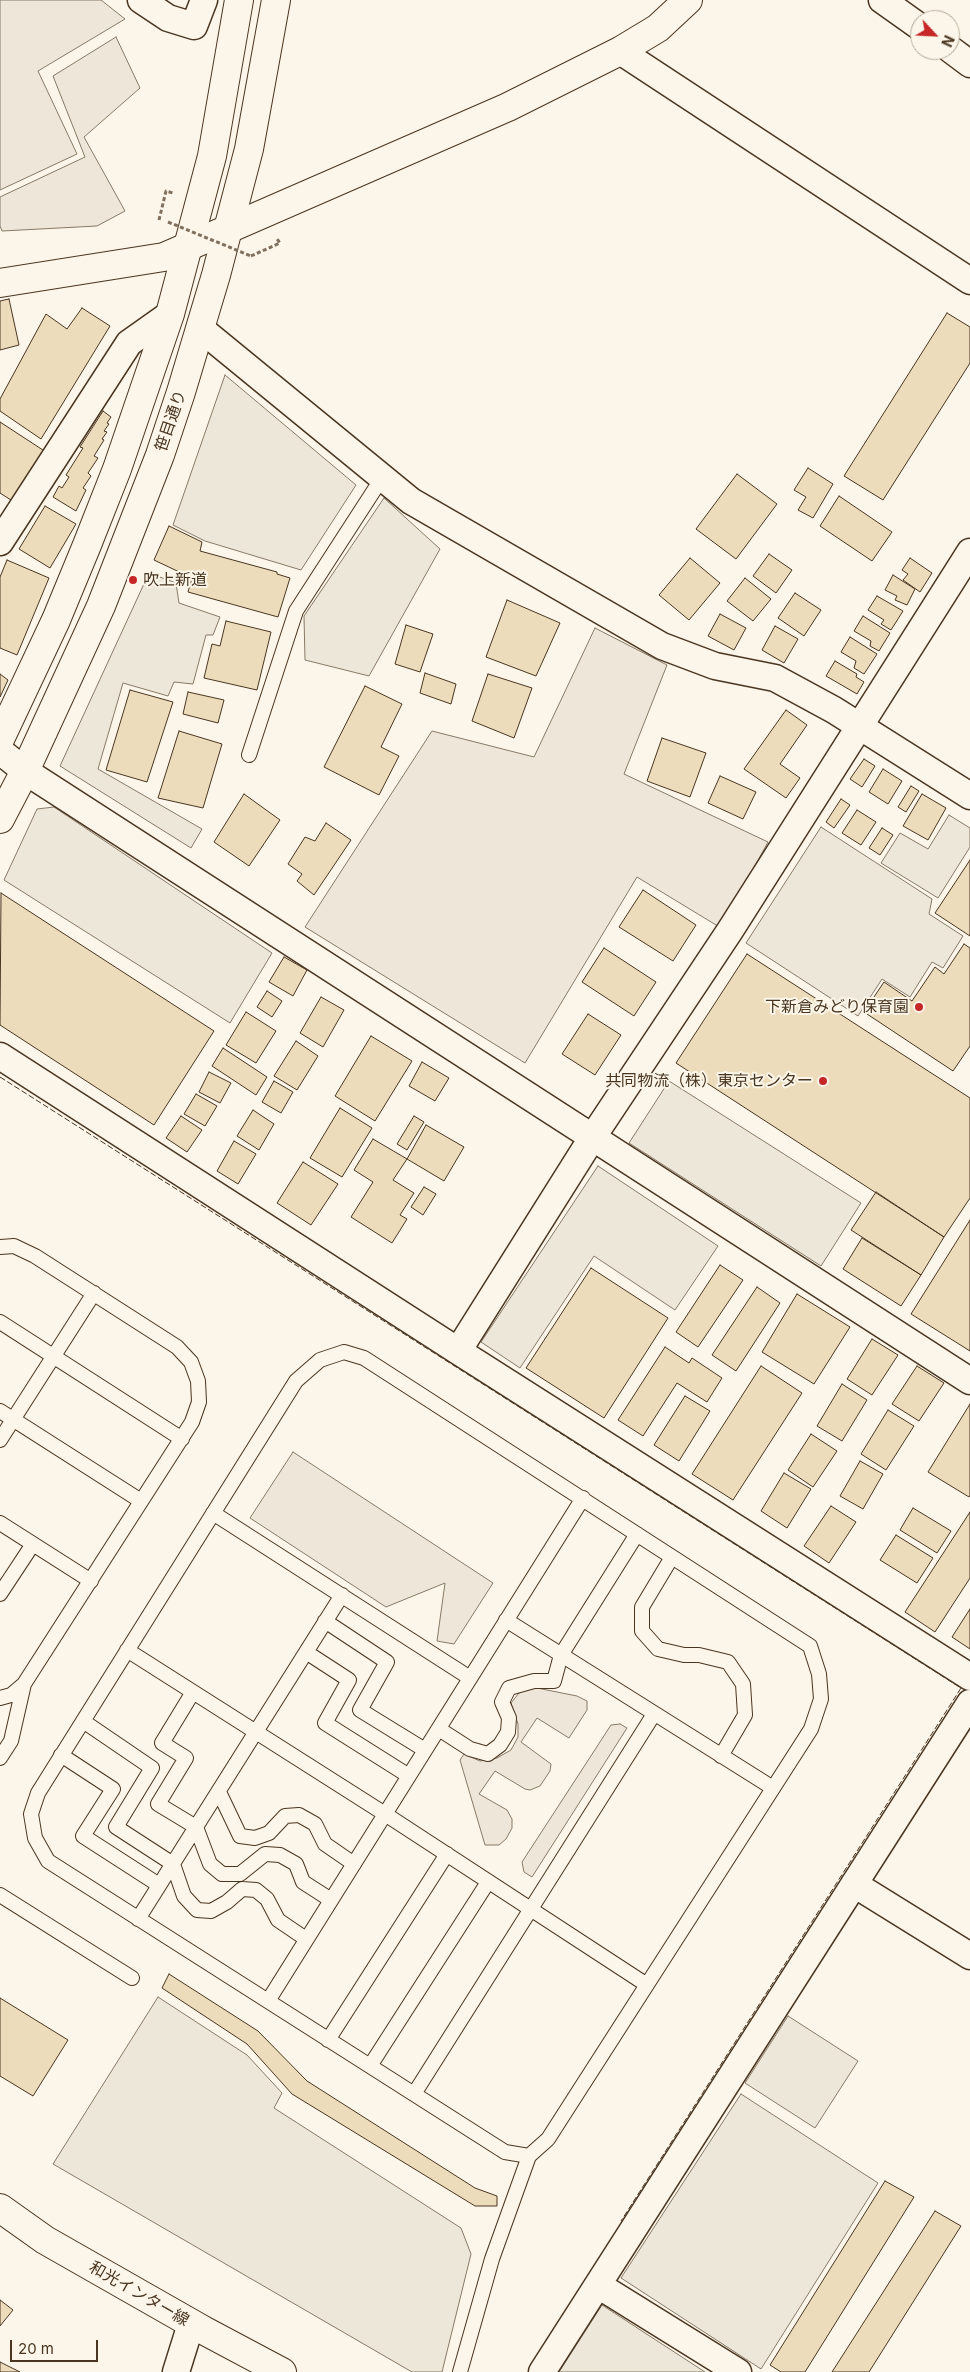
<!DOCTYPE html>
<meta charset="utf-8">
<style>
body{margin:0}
#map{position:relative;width:970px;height:2372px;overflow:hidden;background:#fbf6e9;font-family:Inter,sans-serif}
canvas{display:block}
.north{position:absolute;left:910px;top:10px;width:50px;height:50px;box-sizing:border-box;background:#fbf6e9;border:1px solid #b4a999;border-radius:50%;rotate:115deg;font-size:14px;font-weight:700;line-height:20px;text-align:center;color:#4a3520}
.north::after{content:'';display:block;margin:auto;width:18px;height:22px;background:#c62828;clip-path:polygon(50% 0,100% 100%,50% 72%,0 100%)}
.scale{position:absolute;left:10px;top:2340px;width:88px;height:22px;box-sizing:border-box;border:2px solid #4a3520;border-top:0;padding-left:6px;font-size:15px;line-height:18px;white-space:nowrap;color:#4a3520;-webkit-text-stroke:4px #fbf6e9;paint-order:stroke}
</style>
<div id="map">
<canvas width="970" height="2372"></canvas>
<div class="north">N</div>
<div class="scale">20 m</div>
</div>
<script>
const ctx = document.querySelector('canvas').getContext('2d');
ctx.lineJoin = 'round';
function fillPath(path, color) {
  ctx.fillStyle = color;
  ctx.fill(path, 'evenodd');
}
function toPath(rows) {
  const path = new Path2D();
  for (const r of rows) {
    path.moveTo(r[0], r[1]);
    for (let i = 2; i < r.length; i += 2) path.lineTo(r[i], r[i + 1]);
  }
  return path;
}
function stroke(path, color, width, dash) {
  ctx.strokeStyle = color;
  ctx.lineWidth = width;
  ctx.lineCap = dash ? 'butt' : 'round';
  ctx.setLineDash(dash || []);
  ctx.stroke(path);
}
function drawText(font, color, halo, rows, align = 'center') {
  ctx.font = font + ' Inter,"Noto Sans JP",sans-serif';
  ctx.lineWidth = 4;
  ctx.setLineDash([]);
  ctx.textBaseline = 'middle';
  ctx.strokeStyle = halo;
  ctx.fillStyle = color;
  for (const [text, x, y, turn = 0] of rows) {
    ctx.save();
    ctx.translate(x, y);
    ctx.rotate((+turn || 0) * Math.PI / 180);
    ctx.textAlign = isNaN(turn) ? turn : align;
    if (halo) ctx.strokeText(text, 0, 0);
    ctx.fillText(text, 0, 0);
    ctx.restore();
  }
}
const green = toPath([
 [0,0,101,0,125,19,38,71,77,154,0,190,0,0],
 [116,37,140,88,84,137,125,211,97,226,2,231,0,226,0,197,85,157,53,76,116,37],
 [595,628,667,665,624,774,768,842,721,928,637,877,525,1063,305,927,432,731,534,757,595,628],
 [293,1452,493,1583,454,1644,437,1641,445,1583,386,1607,250,1518,293,1452],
 [532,1687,577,1696,587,1701,587,1710,569,1738,537,1718,521,1742,551,1764,550,1771,540,1786,530,1790,525,1789,495,1771,479,1794,507,1810,512,1819,512,1828,506,1839,499,1845,485,1845,460,1760,464,1754,480,1761,497,1758,511,1750,518,1737,518,1724,511,1703,519,1693,532,1687],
 [620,1724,627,1728,532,1877,524,1872,522,1862,611,1725,620,1724]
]);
const parking = toPath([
 [225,375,356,485,301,570,205,541,173,525,225,375],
 [384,498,440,549,369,676,305,660,304,616,384,498],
 [149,573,176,583,179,603,220,617,213,635,206,635,193,684,174,682,168,696,123,683,98,769,202,829,191,848,60,766,149,573],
 [54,807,272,953,230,1023,4,880,37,809,54,807],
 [949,815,970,828,970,847,938,898,881,863,900,833,928,849,949,815],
 [821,827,932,899,929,914,963,936,943,968,932,962,910,997,882,979,858,1016,746,943,821,827],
 [669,1081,861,1203,821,1266,629,1143,669,1081],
 [598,1166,718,1246,675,1310,594,1256,520,1368,481,1342,598,1166],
 [158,1997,247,2055,282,2093,274,2108,461,2228,471,2254,442,2372,412,2372,53,2164,158,1997],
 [788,2016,858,2061,815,2128,745,2083,788,2016],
 [741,2094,878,2183,761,2369,621,2278,741,2094],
 [602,2305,705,2372,559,2372,602,2305]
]);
const building = toPath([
 [9,299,19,345,0,350,0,301,9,299],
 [82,308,110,326,41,439,0,411,0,399,46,314,67,329,82,308],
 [947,313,970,327,970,363,883,500,844,476,947,313],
 [103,411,111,417,107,423,109,424,104,431,107,432,102,439,104,440,94,456,98,458,88,473,91,476,83,488,86,490,76,511,53,497,59,486,62,488,69,477,66,475,83,448,80,447,103,411],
 [0,422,49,454,17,504,0,493,0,422],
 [808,468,833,484,813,518,798,510,806,497,794,490,808,468],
 [737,474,777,504,736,559,696,529,737,474],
 [839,496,892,532,872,561,820,526,839,496],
 [45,506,76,524,50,568,19,549,45,506],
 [169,526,202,542,200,551,277,572,277,574,290,578,278,617,188,592,192,578,154,560,169,526],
 [769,554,792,570,776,593,753,576,769,554],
 [690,558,720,583,689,620,659,595,690,558],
 [910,558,932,573,920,592,903,580,908,574,902,570,910,558],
 [7,560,49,578,17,655,0,648,0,577,7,560],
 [893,575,915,589,907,605,895,600,897,596,885,590,893,575],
 [745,578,771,599,753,621,727,601,745,578],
 [795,593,821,610,804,636,778,618,795,593],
 [877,596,903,611,891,630,881,624,884,620,868,610,877,596],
 [507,600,560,623,536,676,486,657,507,600],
 [720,614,746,628,734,650,708,636,720,614],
 [863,616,890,633,879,651,870,646,871,641,854,631,863,616],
 [226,621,271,632,257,690,204,678,212,644,220,646,226,621],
 [406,625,433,634,420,672,395,664,406,625],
 [775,626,798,639,784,663,762,650,775,626],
 [850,637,877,654,864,674,854,668,856,661,841,652,850,637],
 [835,661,857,674,856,677,864,682,857,694,826,676,835,661],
 [425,673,456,684,451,704,420,693,425,673],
 [0,674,8,680,0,697,0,674],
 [488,674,532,688,514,738,472,721,488,674],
 [365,686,402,704,381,747,399,756,379,795,324,767,365,686],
 [130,690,173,702,147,782,106,770,130,690],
 [188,692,224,700,218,723,183,714,188,692],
 [786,710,807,725,780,764,800,778,786,798,744,769,786,710],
 [179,731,222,744,203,808,158,798,179,731],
 [662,738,706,753,690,797,647,781,662,738],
 [864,759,875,766,862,787,850,779,864,759],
 [883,769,902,781,888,804,869,792,883,769],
 [720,776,756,792,743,819,708,803,720,776],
 [911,786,919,791,906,812,898,807,911,786],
 [244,794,280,820,249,866,214,842,244,794],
 [922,794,946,808,928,840,903,826,922,794],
 [841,799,850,805,834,828,826,822,841,799],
 [857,810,876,822,861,845,842,833,857,810],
 [326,823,351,840,314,895,297,881,302,874,288,864,305,837,315,841,326,823],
 [882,828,893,835,880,855,869,848,882,828],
 [970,860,970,936,935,913,970,860],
 [643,890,696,925,673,961,619,927,643,890],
 [1,893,214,1031,154,1125,0,1025,1,893],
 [964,944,970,948,970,1046,953,1071,864,1012,884,982,912,1001,935,967,944,974,964,944],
 [604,948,656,982,634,1016,582,982,604,948],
 [747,954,970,1098,970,1198,944,1237,676,1063,747,954],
 [284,957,307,970,293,996,269,982,284,957],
 [267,991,282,1001,272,1017,257,1007,267,991],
 [321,997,344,1010,323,1047,300,1033,321,997],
 [246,1012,276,1031,256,1063,226,1045,246,1012],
 [588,1014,621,1035,595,1075,562,1054,588,1014],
 [371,1036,412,1061,375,1121,335,1096,371,1036],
 [296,1041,318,1056,297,1090,274,1076,296,1041],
 [223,1048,267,1077,256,1095,212,1066,223,1048],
 [422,1062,449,1078,435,1101,409,1086,422,1062],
 [209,1072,231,1083,220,1103,199,1092,209,1072],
 [274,1081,293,1092,281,1113,262,1102,274,1081],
 [196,1094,217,1106,205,1126,184,1114,196,1094],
 [340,1108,372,1128,342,1177,310,1158,340,1108],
 [253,1110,274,1124,259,1150,237,1136,253,1110],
 [181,1116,202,1130,187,1152,166,1138,181,1116],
 [414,1116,424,1122,407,1150,397,1144,414,1116],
 [426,1125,464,1147,444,1181,407,1159,426,1125],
 [373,1139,407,1159,393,1180,414,1193,400,1215,407,1219,392,1243,351,1217,373,1182,354,1170,373,1139],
 [234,1141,256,1154,238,1184,217,1171,234,1141],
 [303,1162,338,1184,311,1225,277,1203,303,1162],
 [424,1187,436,1194,423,1215,411,1207,424,1187],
 [876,1192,944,1237,921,1275,851,1230,876,1192],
 [970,1220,970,1351,911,1314,970,1220],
 [862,1238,921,1275,901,1306,843,1269,862,1238],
 [720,1265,743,1280,698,1347,676,1332,720,1265],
 [591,1268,668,1318,604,1418,526,1368,591,1268],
 [757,1287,780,1303,736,1371,712,1355,757,1287],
 [797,1294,850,1327,814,1384,762,1352,797,1294],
 [872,1339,898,1355,872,1395,847,1379,872,1339],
 [665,1347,689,1363,692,1358,722,1378,707,1402,677,1383,643,1436,618,1420,665,1347],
 [761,1366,802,1393,733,1500,692,1474,761,1366],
 [917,1366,944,1383,919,1421,892,1404,917,1366],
 [842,1384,867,1400,842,1441,817,1426,842,1384],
 [685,1396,710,1411,679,1461,654,1445,685,1396],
 [970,1404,970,1495,969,1497,928,1472,970,1404],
 [888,1410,914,1426,886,1470,861,1454,888,1410],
 [811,1434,837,1451,813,1487,788,1470,811,1434],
 [860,1461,883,1474,863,1509,840,1496,860,1461],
 [784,1473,811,1489,787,1528,761,1511,784,1473],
 [831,1506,856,1522,829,1563,804,1546,831,1506],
 [913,1508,951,1531,937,1553,900,1530,913,1508],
 [970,1512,970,1578,935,1632,905,1612,970,1512],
 [896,1535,933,1558,917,1583,880,1560,896,1535],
 [970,1609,970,1649,952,1637,970,1609],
 [169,1974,258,2031,307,2081,475,2188,497,2196,497,2206,475,2206,292,2094,247,2044,162,1988,169,1974],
 [0,1998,68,2040,33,2096,0,2076,0,1998],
 [885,2181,914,2197,805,2372,781,2372,770,2365,885,2181],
 [935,2211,961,2226,869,2372,832,2372,935,2211],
 [0,2300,13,2310,0,2326,0,2300],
 [0,2362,20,2372,0,2372,0,2362]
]);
const path = toPath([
 [159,220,166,191,173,193],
 [251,256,280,243,277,239]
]);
const lane = toPath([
 [249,755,296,611,382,478],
 [0,1247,14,1246,35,1256,177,1347,191,1362,198,1381,199,1402,192,1422,24,1684,11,1695,0,1698],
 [0,1322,182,1439],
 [344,1352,364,1358,810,1646,819,1674,821,1699,811,1729,548,2139,529,2156,505,2152,48,1861,35,1838,31,1814,38,1793,296,1381,320,1360,344,1352],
 [0,1411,141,1501],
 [0,1440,94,1293],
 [213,1513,470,1678],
 [0,1523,91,1581],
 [672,1557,642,1607,642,1631,658,1649,684,1655,699,1655,728,1662,743,1684,745,1715,721,1756],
 [0,1594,33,1544],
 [506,1620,773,1788],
 [325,1621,387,1662,360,1710,425,1750],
 [127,1650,385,1814,647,1985],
 [306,1652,349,1680,325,1723,409,1776],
 [193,1692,162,1743,186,1758,158,1804,196,1827,210,1864,222,1874,240,1874,265,1854,280,1855,296,1864,303,1882,331,1900],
 [83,1721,152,1768,116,1827,173,1864,184,1896,197,1910,211,1911,227,1902,242,1889,256,1890,267,1899,278,1920,306,1939],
 [439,1729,470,1749,488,1754,500,1745,508,1732,509,1718,502,1702,509,1688,534,1681,554,1681,561,1655,637,1534],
 [61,1755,113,1789,83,1836,159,1885],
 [0,1758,11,1741,24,1684],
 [219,1792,240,1836,255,1838,269,1833,285,1816,299,1815,315,1824,325,1844,354,1864],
 [0,1895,132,1978],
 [138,1919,342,1595],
 [268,2001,583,1498],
 [328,2040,447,1854],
 [370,2066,488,1882],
 [414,2094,654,1714],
 [460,2372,492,2259,529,2156]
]);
const street = toPath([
 [141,0,168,18,194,26,204,0],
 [882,0,920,27],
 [950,49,970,64],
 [620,51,970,281],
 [201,329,411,501,662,646,715,666,775,678,834,710,970,796],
 [0,542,129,343,170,314],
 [0,751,25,771,970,1381],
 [0,1056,458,1351,970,1677],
 [458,1351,592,1138,731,929,970,552],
 [854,1884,970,1956],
 [598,2285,738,2372],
 [176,2372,191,2324],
 [542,2372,970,1703]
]);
const secondary = toPath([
 [0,283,164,257,508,107,620,51,658,28,688,0]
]);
const primary = toPath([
 [0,739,56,620,87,545,117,469,170,314,212,156,239,0],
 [0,819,25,771,101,606,160,455,181,392,216,275,249,149,276,0],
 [0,2208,45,2240,203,2330,282,2372]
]);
const pathBridge = toPath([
 [168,222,251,256]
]);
const fence = toPath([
 [0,1077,961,1688,621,2221]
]);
const markers = [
 [133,580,5,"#c62828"],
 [919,1007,5,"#c62828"],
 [823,1081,5,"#c62828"]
];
const streetNames = [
 ["笹目通り",171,421,-71],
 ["和光インター線",139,2294,30]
];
const poiNames = [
 ["吹上新道",143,580,"left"],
 ["下新倉みどり保育園",909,1007],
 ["共同物流（株）東京センター",813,1081]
];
fillPath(green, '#ede6d9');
stroke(green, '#887966', 1);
fillPath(parking, '#ede7d9');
stroke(parking, '#887966', 1);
fillPath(building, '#ecdcbc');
stroke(building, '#4a3520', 1);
stroke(lane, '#4a3520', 16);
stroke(street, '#4a3520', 29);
stroke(secondary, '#4a3520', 30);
stroke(primary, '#4a3520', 30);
stroke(path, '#7f6f5c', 3, [4, 2.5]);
stroke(lane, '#fbf6e9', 14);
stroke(street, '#fbf6e9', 26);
stroke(secondary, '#fbf6e9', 28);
stroke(primary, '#fbf6e9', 28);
stroke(pathBridge, '#7f6f5c', 3, [4, 2.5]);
stroke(fence, '#4a3520', 1, [6, 2.5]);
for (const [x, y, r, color] of markers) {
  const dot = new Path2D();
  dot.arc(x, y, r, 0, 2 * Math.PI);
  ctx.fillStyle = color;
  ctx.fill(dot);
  stroke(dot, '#fbf6e9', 2);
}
drawText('16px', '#4a3520', '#fbf6e9', streetNames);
drawText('16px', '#4a3520', '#fbf6e9', poiNames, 'right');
</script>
